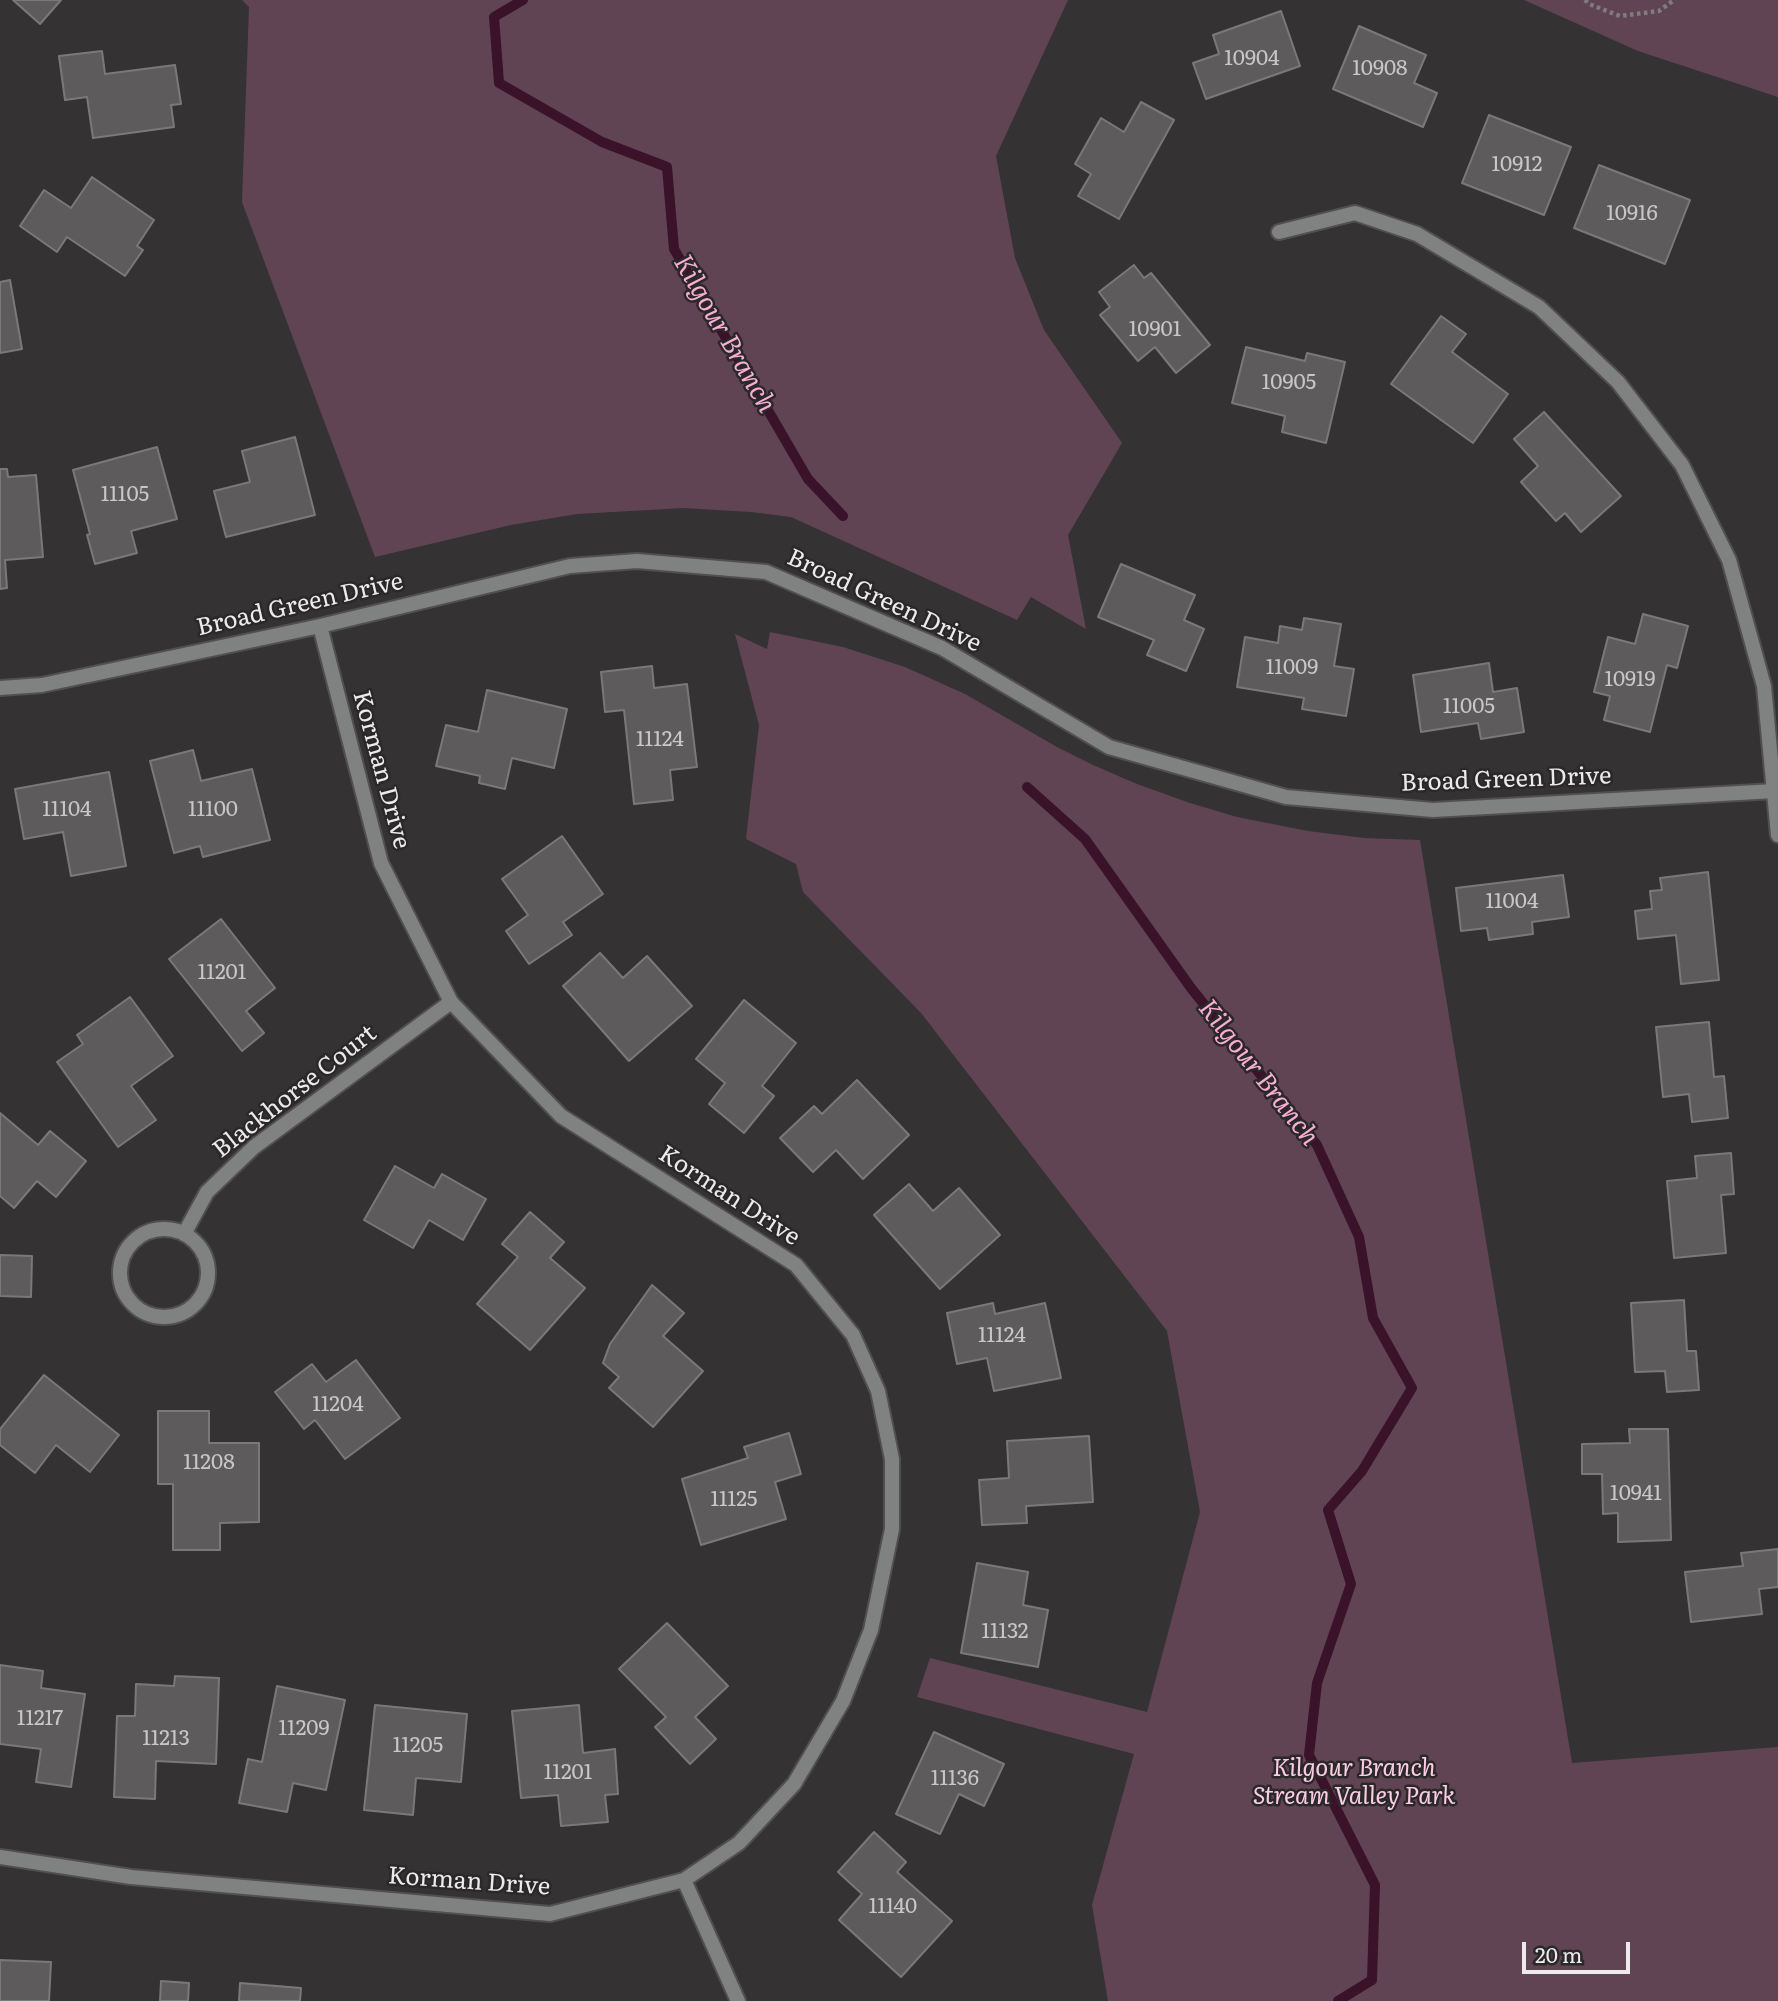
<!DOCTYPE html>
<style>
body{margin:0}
#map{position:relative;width:1778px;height:2001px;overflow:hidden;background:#353233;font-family:Literata,serif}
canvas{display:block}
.scale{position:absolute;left:1522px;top:1942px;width:108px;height:32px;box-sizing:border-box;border:4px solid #eceaeb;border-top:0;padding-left:9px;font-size:21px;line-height:24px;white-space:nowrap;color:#eceaeb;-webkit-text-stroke:5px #2b2829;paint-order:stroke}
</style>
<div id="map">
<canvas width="1778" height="2001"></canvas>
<div class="scale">20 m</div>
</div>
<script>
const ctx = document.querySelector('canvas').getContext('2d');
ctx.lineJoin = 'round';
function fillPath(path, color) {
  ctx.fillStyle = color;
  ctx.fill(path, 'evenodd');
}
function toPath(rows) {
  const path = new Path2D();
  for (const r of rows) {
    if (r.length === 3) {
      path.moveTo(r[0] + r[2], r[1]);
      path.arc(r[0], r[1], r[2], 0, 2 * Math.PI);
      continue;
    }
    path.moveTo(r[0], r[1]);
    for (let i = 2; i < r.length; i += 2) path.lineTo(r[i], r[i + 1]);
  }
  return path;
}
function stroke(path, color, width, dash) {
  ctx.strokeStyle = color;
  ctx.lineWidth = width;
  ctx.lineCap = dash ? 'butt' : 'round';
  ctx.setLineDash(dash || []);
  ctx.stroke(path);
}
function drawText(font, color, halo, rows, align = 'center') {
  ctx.font = font + ' Literata,serif';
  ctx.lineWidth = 5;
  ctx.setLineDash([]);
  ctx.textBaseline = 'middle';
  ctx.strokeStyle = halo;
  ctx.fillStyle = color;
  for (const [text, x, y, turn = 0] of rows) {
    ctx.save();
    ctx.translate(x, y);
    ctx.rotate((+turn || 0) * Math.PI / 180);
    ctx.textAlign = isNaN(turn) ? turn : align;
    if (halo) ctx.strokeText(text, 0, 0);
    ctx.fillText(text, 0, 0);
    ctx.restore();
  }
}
const green = toPath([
 [242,0,1068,0,996,156,1015,258,1044,330,1122,443,1068,535,1086,629,1031,597,1017,620,791,517,751,512,684,508,577,514,511,525,375,557,242,202,249,7],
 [1524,0,1778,0,1778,97,1638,51],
 [770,632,843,647,905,667,965,694,1057,747,1093,765,1137,784,1190,803,1237,817,1308,831,1364,838,1420,840,1572,1763,1778,1747,1778,2001,1108,2001,1092,1905,1134,1754,917,1697,930,1658,1147,1712,1200,1512,1167,1331,921,1013,803,892,796,864,746,839,759,725,735,634,767,649]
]);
const stream = toPath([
 [523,0,494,17,499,83,602,142,667,167,674,249,808,479,843,516],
 [1027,787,1085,839,1191,988,1317,1145,1359,1237,1373,1318,1412,1388,1362,1471,1328,1510,1351,1584,1317,1683,1309,1755,1375,1885,1372,1980,1338,2001]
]);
const building = toPath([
 [13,0,61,0,40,24,13,0],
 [1281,11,1300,66,1206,99,1193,63,1219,54,1213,35,1281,11],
 [1359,26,1426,55,1414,83,1437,93,1423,127,1333,89,1359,26],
 [102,51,105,74,175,65,181,104,171,105,174,127,93,138,87,97,65,100,59,56,102,51],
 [1141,102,1174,120,1119,219,1078,196,1091,174,1075,164,1101,118,1124,132,1141,102],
 [1489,115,1571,147,1544,215,1462,183,1489,115],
 [1599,165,1690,200,1665,264,1574,228,1599,165],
 [92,177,154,220,137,246,143,250,125,276,67,237,57,252,20,226,44,190,71,208,92,177],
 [1134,265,1144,278,1151,273,1210,345,1176,373,1155,347,1138,361,1100,315,1110,307,1099,292,1134,265],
 [10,280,22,349,0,353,0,282,10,280],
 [1441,316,1466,334,1452,352,1508,394,1473,443,1391,384,1441,316],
 [1246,347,1305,361,1307,353,1345,362,1326,443,1282,432,1285,416,1232,403,1246,347],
 [1544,412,1621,496,1581,532,1565,513,1556,521,1521,482,1538,466,1514,439,1544,412],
 [295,437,315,515,226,537,214,491,250,482,242,451,295,437],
 [157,447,177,519,131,531,137,553,95,564,87,535,90,534,73,470,157,447],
 [0,469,7,469,8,477,36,475,43,557,5,560,7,588,0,589,0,469],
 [1121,564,1195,595,1184,620,1204,629,1186,671,1147,655,1154,640,1098,617,1121,564],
 [1643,614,1688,626,1677,668,1667,665,1650,732,1604,720,1610,696,1594,692,1608,637,1635,644,1643,614],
 [1304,618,1341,624,1334,666,1354,669,1346,716,1302,709,1304,698,1237,687,1245,637,1278,643,1280,626,1302,630,1304,618],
 [1489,663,1493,692,1517,688,1524,732,1481,739,1478,723,1421,732,1413,675,1489,663],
 [652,666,654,688,687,684,697,767,670,770,673,800,634,804,624,710,605,712,601,672,652,666],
 [487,690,567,709,554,768,512,758,505,789,479,783,480,776,436,766,446,725,478,732,487,690],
 [193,750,201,781,252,769,270,840,203,857,200,846,174,853,150,761,193,750],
 [109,772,126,866,71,876,63,832,24,839,15,789,109,772],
 [562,836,603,894,563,922,572,935,529,964,506,931,528,915,502,879,562,836],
 [1708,872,1719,980,1681,984,1676,935,1638,939,1635,911,1652,909,1650,891,1662,890,1660,878,1708,872],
 [1563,875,1569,917,1532,922,1533,934,1489,940,1487,928,1461,931,1456,888,1563,875],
 [221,919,275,988,246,1011,264,1033,242,1051,169,959,221,919],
 [600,953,623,978,647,956,692,1006,629,1061,563,986,600,953],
 [130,997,173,1056,131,1086,156,1120,118,1147,57,1062,83,1044,77,1035,130,997],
 [744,1000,796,1043,762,1086,774,1096,744,1133,709,1104,725,1083,696,1059,744,1000],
 [1709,1022,1714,1077,1724,1076,1728,1118,1692,1122,1689,1094,1663,1097,1656,1027,1709,1022],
 [857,1080,909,1135,863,1179,836,1150,813,1172,780,1138,814,1106,822,1114,857,1080],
 [0,1113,38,1145,50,1131,86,1161,56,1197,37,1181,14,1208,0,1196,0,1113],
 [1731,1153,1734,1194,1721,1195,1726,1253,1674,1258,1667,1181,1697,1178,1695,1156,1731,1153],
 [395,1166,434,1188,442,1174,486,1199,463,1240,429,1220,413,1248,364,1220,395,1166],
 [909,1184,933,1211,959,1188,1000,1235,940,1289,874,1215,909,1184],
 [530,1212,564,1242,550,1258,585,1288,530,1350,477,1304,518,1257,502,1244,530,1212],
 [0,1255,32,1256,31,1297,0,1296,0,1255],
 [652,1285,684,1313,663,1336,703,1371,653,1427,609,1388,619,1377,603,1363,610,1344,652,1285],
 [1684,1300,1687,1351,1696,1351,1699,1390,1667,1392,1665,1371,1635,1372,1631,1303,1684,1300],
 [993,1303,995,1314,1045,1303,1061,1378,994,1391,987,1358,957,1364,947,1313,993,1303],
 [356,1360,400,1418,345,1459,315,1420,304,1429,275,1392,312,1364,326,1382,356,1360],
 [44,1375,119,1435,90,1472,56,1445,35,1473,0,1445,0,1429,44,1375],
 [158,1411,209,1411,209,1443,259,1443,259,1522,220,1523,220,1550,173,1550,173,1484,158,1484,158,1411],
 [1629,1429,1668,1429,1671,1540,1618,1542,1618,1513,1603,1514,1602,1474,1582,1474,1582,1444,1630,1443,1629,1429],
 [789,1433,801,1474,775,1482,786,1519,701,1545,682,1479,748,1458,744,1447,789,1433],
 [1089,1436,1093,1502,1026,1506,1027,1523,982,1525,979,1480,1009,1478,1007,1441,1089,1436],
 [1778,1549,1778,1587,1759,1589,1762,1614,1691,1622,1685,1572,1743,1566,1741,1553,1778,1549],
 [977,1563,1028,1572,1023,1605,1048,1610,1038,1667,961,1653,977,1563],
 [667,1623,728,1686,695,1717,716,1739,690,1764,655,1727,666,1717,619,1669,667,1623],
 [0,1665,43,1671,41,1688,85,1694,71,1787,36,1782,41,1749,0,1744,0,1665],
 [175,1676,219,1678,216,1764,156,1761,155,1799,114,1797,117,1716,135,1716,136,1684,174,1686,175,1676],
 [277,1686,345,1700,326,1790,293,1783,287,1812,239,1803,248,1759,262,1762,277,1686],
 [375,1705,467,1714,461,1782,416,1778,413,1815,364,1810,375,1705],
 [579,1705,583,1753,615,1749,618,1794,605,1795,608,1822,561,1826,558,1795,521,1798,512,1711,579,1705],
 [934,1732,1004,1764,984,1806,959,1794,940,1834,896,1814,934,1732],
 [874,1832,906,1862,897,1872,952,1921,901,1977,839,1920,862,1894,838,1872,874,1832],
 [0,1960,51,1962,49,2001,0,2001,0,1960],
 [161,1981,189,1983,188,2001,160,2001,161,1981],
 [240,1983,301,1988,300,2001,239,2001,240,1983]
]);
const path = toPath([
 [1585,0,1589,4,1620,16,1659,11,1674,0]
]);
const street = toPath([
 [1279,232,1355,213,1417,234,1539,307,1618,382,1682,465,1729,560,1764,686,1778,835],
 [0,688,42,685,320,626,570,566,637,561,766,572,942,648,1109,747,1286,797,1433,810,1775,791],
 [164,1273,44],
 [184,1234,207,1192,254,1147,451,1002],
 [0,1857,131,1877,550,1914,684,1880,739,1843,794,1784,843,1701,871,1630,892,1529,892,1459,878,1391,853,1335,796,1265,561,1116,451,1002,381,863,320,626],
 [684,1880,738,2001]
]);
const numberNames = [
 ["10904",1252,59],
 ["10908",1380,69],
 ["10912",1517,165],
 ["10916",1632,214],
 ["10901",1155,330],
 ["10905",1289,383],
 ["11105",125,495],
 ["11009",1292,668],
 ["10919",1630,680],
 ["11005",1469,707],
 ["11124",660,740],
 ["11104",67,810],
 ["11100",213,810],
 ["11004",1512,902],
 ["11201",222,973],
 ["11124",1002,1336],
 ["11204",338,1405],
 ["11208",209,1463],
 ["10941",1636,1494],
 ["11125",734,1500],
 ["11132",1005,1632],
 ["11217",40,1719],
 ["11209",304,1729],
 ["11213",166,1739],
 ["11205",418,1746],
 ["11201",568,1773],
 ["11136",955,1779],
 ["11140",893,1907]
];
const streetNames = [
 ["Broad Green Drive",884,601,25],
 ["Broad Green Drive",300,605,-13],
 ["Korman Drive",381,770,75],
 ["Broad Green Drive",1506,780,-2],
 ["Blackhorse Court",295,1092,-38],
 ["Korman Drive",729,1196,33],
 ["Korman Drive",469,1882,4]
];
const parkNames = [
 ["Kilgour Branch",1354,1769],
 ["Stream Valley Park",1354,1797]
];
const waterNames = [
 ["Kilgour Branch",724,334,60],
 ["Kilgour Branch",1258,1073,52]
];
fillPath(green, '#604453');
stroke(stream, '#3a122a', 10);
fillPath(building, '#5e5b5c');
stroke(building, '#7b787a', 2);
stroke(street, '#524f50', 18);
stroke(path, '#7f7c7d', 4.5, [3.5, 3.5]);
stroke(street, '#808282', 14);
drawText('21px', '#c8c6c7', null, numberNames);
drawText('24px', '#eceaeb', '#2b2829', streetNames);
drawText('italic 24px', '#fbcce4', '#2b2829', parkNames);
drawText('italic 26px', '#f8add5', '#2b2829', waterNames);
</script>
